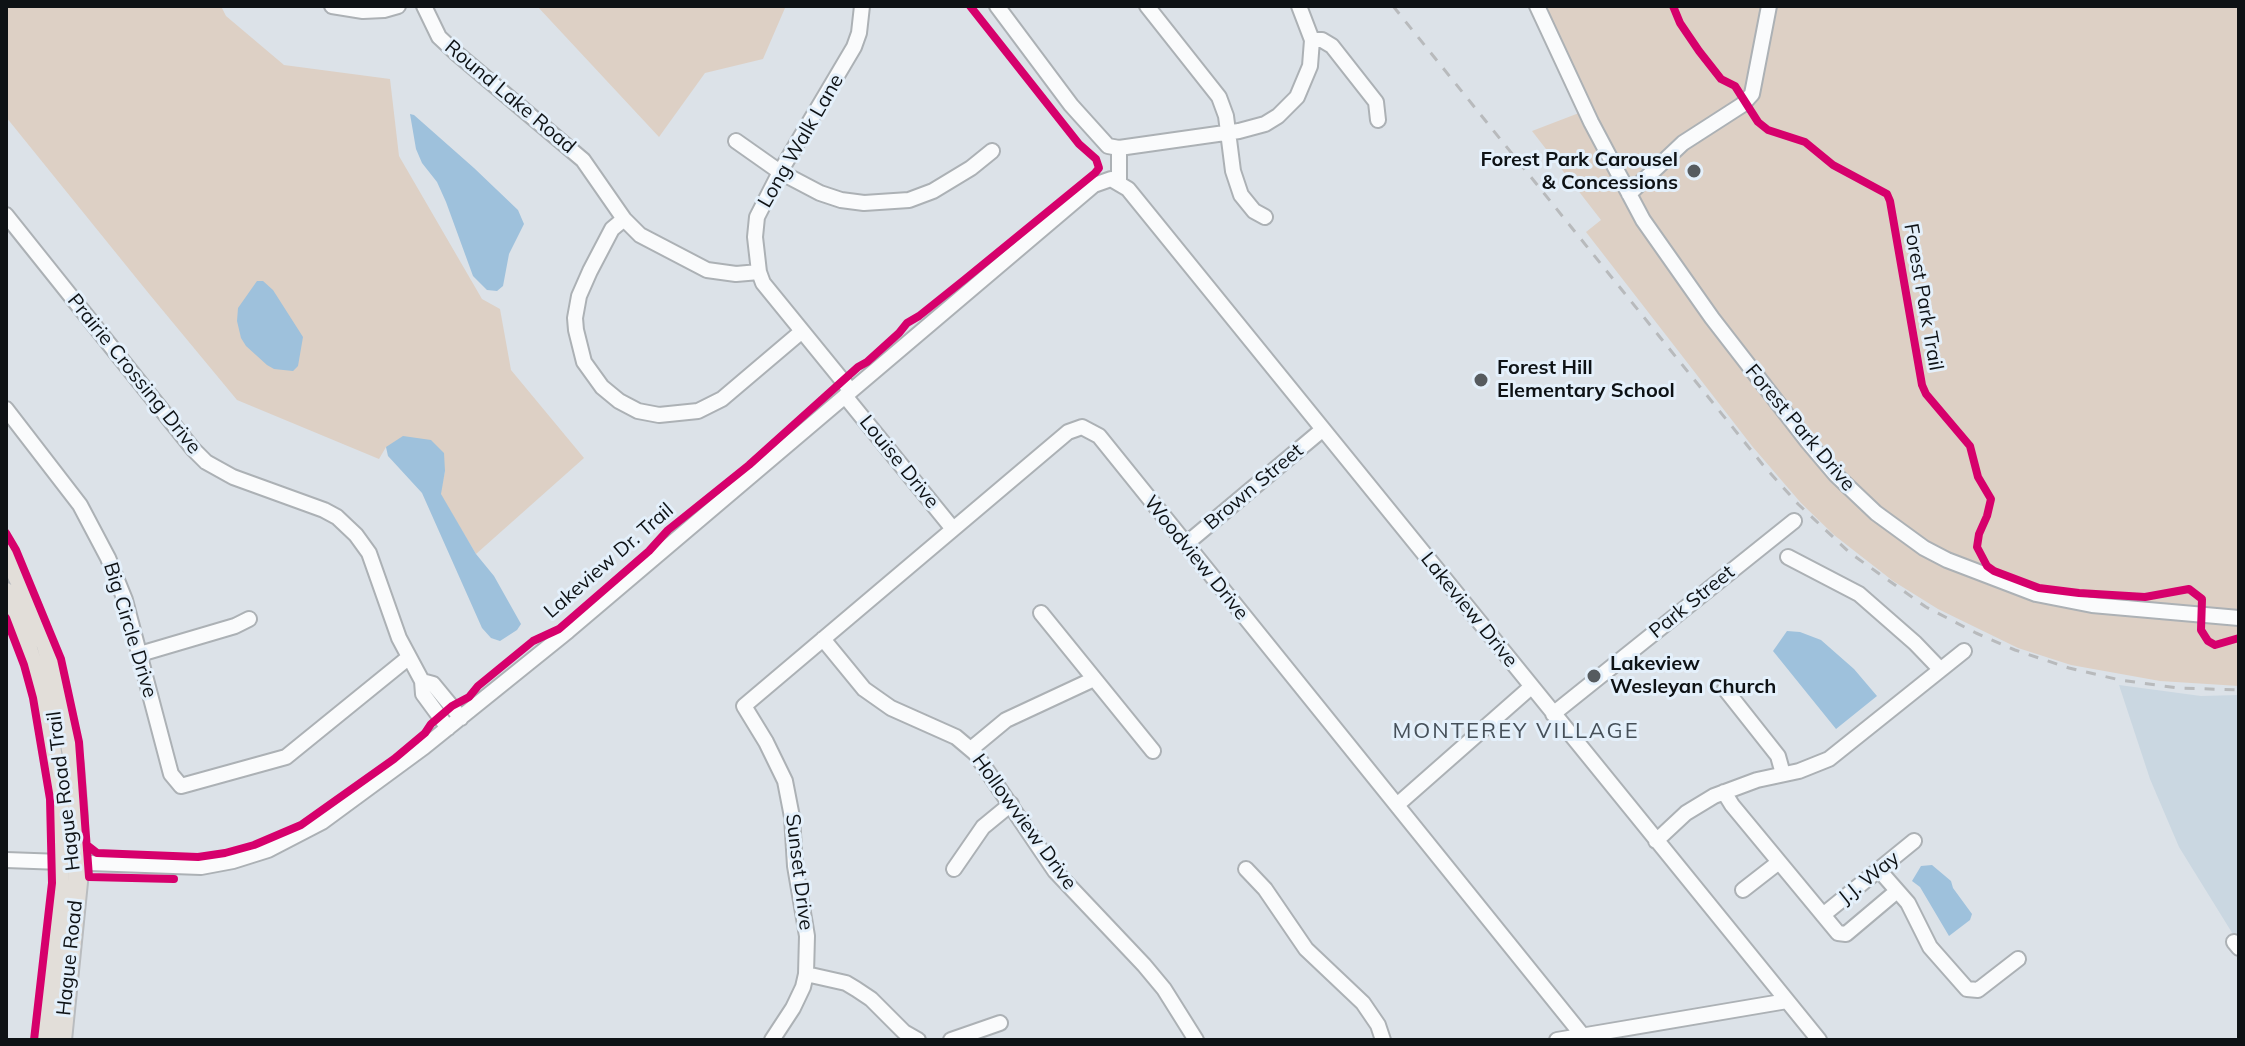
<!DOCTYPE html>
<style>
body{margin:0}
#map{position:relative;width:2245px;height:1046px;overflow:hidden;background:#dce2e8;font-family:Mulish,sans-serif}
canvas{display:block}
.frame{position:absolute;inset:0;border:8px solid #0e1215;pointer-events:none}
</style>
<div id="map">
<canvas width="2245" height="1046"></canvas>
<div class="frame"></div>
</div>
<script>
const ctx = document.querySelector('canvas').getContext('2d');
ctx.lineJoin = 'round';
function fillPath(path, color) {
  ctx.fillStyle = color;
  ctx.fill(path, 'evenodd');
}
function toPath(rows) {
  const path = new Path2D();
  for (const r of rows) {
    path.moveTo(r[0], r[1]);
    for (let i = 2; i < r.length; i += 2) path.lineTo(r[i], r[i + 1]);
  }
  return path;
}
function stroke(path, color, width, dash) {
  ctx.strokeStyle = color;
  ctx.lineWidth = width;
  ctx.lineCap = dash ? 'butt' : 'round';
  ctx.setLineDash(dash || []);
  ctx.stroke(path);
}
function drawText(font, color, halo, rows, align = 'center') {
  ctx.font = font + ' Mulish,sans-serif';
  ctx.lineWidth = 6;
  ctx.setLineDash([]);
  ctx.textBaseline = 'middle';
  ctx.strokeStyle = halo;
  ctx.fillStyle = color;
  for (const [text, x, y, turn = 0] of rows) {
    ctx.save();
    ctx.translate(x, y);
    ctx.rotate((+turn || 0) * Math.PI / 180);
    ctx.textAlign = isNaN(turn) ? turn : align;
    if (halo) ctx.strokeText(text, 0, 0);
    ctx.fillText(text, 0, 0);
    ctx.restore();
  }
}
const built = toPath([
 [2119,685,2201,696,2239,695,2239,944,2179,847,2150,779]
]);
const green = toPath([
 [6,6,221,6,226,16,284,65,390,79,399,156,482,299,500,309,511,370,584,458,476,554,440,494,445,471,386,447,379,459,237,400,150,295,6,117],
 [537,6,784,6,785,8,763,59,705,73,659,137],
 [1538,6,2239,6,2239,686,2160,681,2071,665,2018,648,1938,609,1893,581,1834,535,1801,503,1752,446,1586,232,1601,220,1532,131,1579,113]
]);
const water = toPath([
 [410,114,414,115,474,168,518,210,524,224,509,254,503,286,497,291,487,290,473,276,446,202,437,182,422,163,416,149],
 [257,281,263,281,273,290,303,337,298,366,293,371,274,369,267,365,246,346,241,338,237,321,238,308],
 [403,436,431,440,444,453,445,471,441,494,476,554,494,576,521,624,517,630,500,641,491,638,482,628,422,493,388,456,386,447],
 [1787,631,1800,632,1821,640,1854,669,1877,696,1836,729,1773,651],
 [1932,865,1951,881,1953,888,1972,914,1970,920,1949,936,1920,887,1912,881,1921,866]
]);
const minor = toPath([
 [332,6,363,11,384,10,398,6],
 [424,6,439,37,455,52,583,160,624,219,640,235,707,270,736,274,759,272],
 [997,6,1071,105,1108,146,1119,148,1239,131,1265,124,1278,116,1297,97,1310,66,1312,40,1299,6],
 [1147,6,1219,97,1226,116,1233,171,1241,195,1254,211,1265,217],
 [1537,6,1591,122,1643,220,1712,318,1808,442,1836,475,1876,513,1924,548,1947,560,2036,594,2092,605,2239,618],
 [1312,40,1322,40,1332,46,1376,102,1378,120],
 [736,141,780,172,820,193,841,200,864,203,909,200,933,191,971,168,992,151],
 [1119,148,1119,182],
 [1629,194,1683,143,1742,105,1752,94,1769,6],
 [6,215,193,449,206,462,233,477,324,510,337,517,356,535,369,553,399,638,422,681,423,694,448,728],
 [624,219,612,229,590,271,579,296,575,318,576,330,584,362,602,387,619,401,638,411,659,415,698,411,722,399,801,332],
 [851,391,763,283,759,272,755,237,757,217,780,172,854,47,859,33,862,6],
 [845,396,953,529],
 [6,409,80,505,108,558,125,600,171,774,181,786,286,757,408,658],
 [1186,544,1322,430],
 [1788,557,1859,594,1915,643,1940,669],
 [1041,613,1153,751],
 [823,639,864,689,891,708,956,737,975,753,1055,871,1144,965,1164,989,1196,1040],
 [140,654,235,626,249,619],
 [422,681,433,684,461,718],
 [1725,689,1778,756,1783,774],
 [1553,714,1794,521],
 [971,749,1006,720,1094,679],
 [1724,792,1732,805,1838,933,1846,934,1897,891],
 [1397,805,1531,687],
 [1656,841,1686,813,1714,796,1757,780,1799,771,1829,759,1964,651],
 [6,860,201,867,233,861,268,850,322,822,424,747,568,631,1094,185,1111,179,1128,189,1819,1040],
 [954,869,983,827,1011,804],
 [1246,869,1265,889,1306,949,1363,1003,1378,1025,1383,1040],
 [1879,870,1908,903,1930,947,1967,989,1978,990,2018,959],
 [1743,890,1779,862],
 [1823,915,1914,841],
 [2234,942,2239,948],
 [806,974,846,983,856,989,871,999,904,1032,918,1040],
 [772,1040,793,1008,803,987,806,974,807,936,795,866,792,817,785,781,766,742,744,706,1068,432,1082,427,1099,436,1583,1036],
 [951,1040,1000,1023],
 [1557,1040,1787,1001]
]);
const major = toPath([
 [6,553,30,603,46,645,64,712,74,765,78,816,78,882,62,1040],
 [6,592,25,638,44,703,59,795,60,883,45,1040]
]);
const rail = toPath([
 [1393,6,1763,465,1798,504,1850,553,1926,607,1976,633,2015,650,2069,668,2120,680,2178,688,2239,690]
]);
const cycleway = toPath([
 [1673,6,1680,23,1699,51,1721,79,1735,86,1758,122,1768,130,1805,142,1833,165,1887,194,1890,201,1922,385,1926,394,1970,446,1978,477,1991,499,1987,516,1979,534,1977,547,1987,566,1994,571,2039,588,2079,593,2145,597,2189,589,2202,599,2201,630,2208,641,2215,645,2239,638],
 [6,533,16,550,61,659,79,742,89,877,174,879],
 [6,618,24,665,33,698,50,799,52,883,34,1040],
 [88,846,97,853,198,857,225,853,254,845,301,825,394,759,425,733,431,724,452,706,469,697,478,686,533,641,559,629,649,551,668,530,749,465,858,367,867,362,899,333,907,323,919,316,964,280,1095,173,1099,168,1096,159,1079,144,970,6]
]);
const markers = [
 [1694,171,8,"#565b5f"],
 [1481,380,8,"#565b5f"],
 [1594,676,8,"#565b5f"]
];
const streetNames = [
 ["Round Lake Road",510,97,40],
 ["Long Walk Lane",801,141,-60],
 ["Forest Park Trail",1923,297,80],
 ["Prairie Crossing Drive",134,374,51],
 ["Forest Park Drive",1800,428,50],
 ["Louise Drive",899,462,51],
 ["Brown Street",1254,487,-40],
 ["Woodview Drive",1196,558,51],
 ["Lakeview Dr. Trail",609,561,-41],
 ["Park Street",1692,602,-39],
 ["Lakeview Drive",1469,610,51],
 ["Big Circle Drive",130,630,73],
 ["Hague Road Trail",64,791,-97],
 ["Hollowview Drive",1024,822,54],
 ["Sunset Drive",799,872,83],
 ["J.J. Way",1869,878,-39],
 ["Hague Road",70,958,-84]
];
const poiNames = [
 ["Forest Park Carousel",1678,160,"right"],
 ["& Concessions",1678,183,"right"],
 ["Forest Hill",1497,368],
 ["Elementary School",1497,391],
 ["Lakeview",1610,664],
 ["Wesleyan Church",1610,687]
];
const neighbourhoodNames = [
 ["MONTEREY VILLAGE",1516,731]
];
fillPath(built, '#cad7e1');
fillPath(green, '#ddd0c5');
fillPath(water, '#9ec1dc');
stroke(minor, '#acb1b5', 18);
stroke(major, '#b9bcbf', 22);
stroke(minor, '#fafbfc', 14);
stroke(major, '#e2ded9', 18);
stroke(rail, '#b8babc', 3, [10, 10]);
stroke(cycleway, '#d6006c', 8);
for (const [x, y, r, color] of markers) {
  const dot = new Path2D();
  dot.arc(x, y, r, 0, 2 * Math.PI);
  ctx.fillStyle = color;
  ctx.fill(dot);
  stroke(dot, '#e4f0fb', 3);
}
drawText('20px', '#0e1215', '#e4f0fb', streetNames);
drawText('bold 20px', '#0e1215', '#e4f0fb', poiNames, 'left');
ctx.letterSpacing = '2px';
drawText('22px', '#465059', '#e4f0fb', neighbourhoodNames);
ctx.letterSpacing = '0px';
</script>
